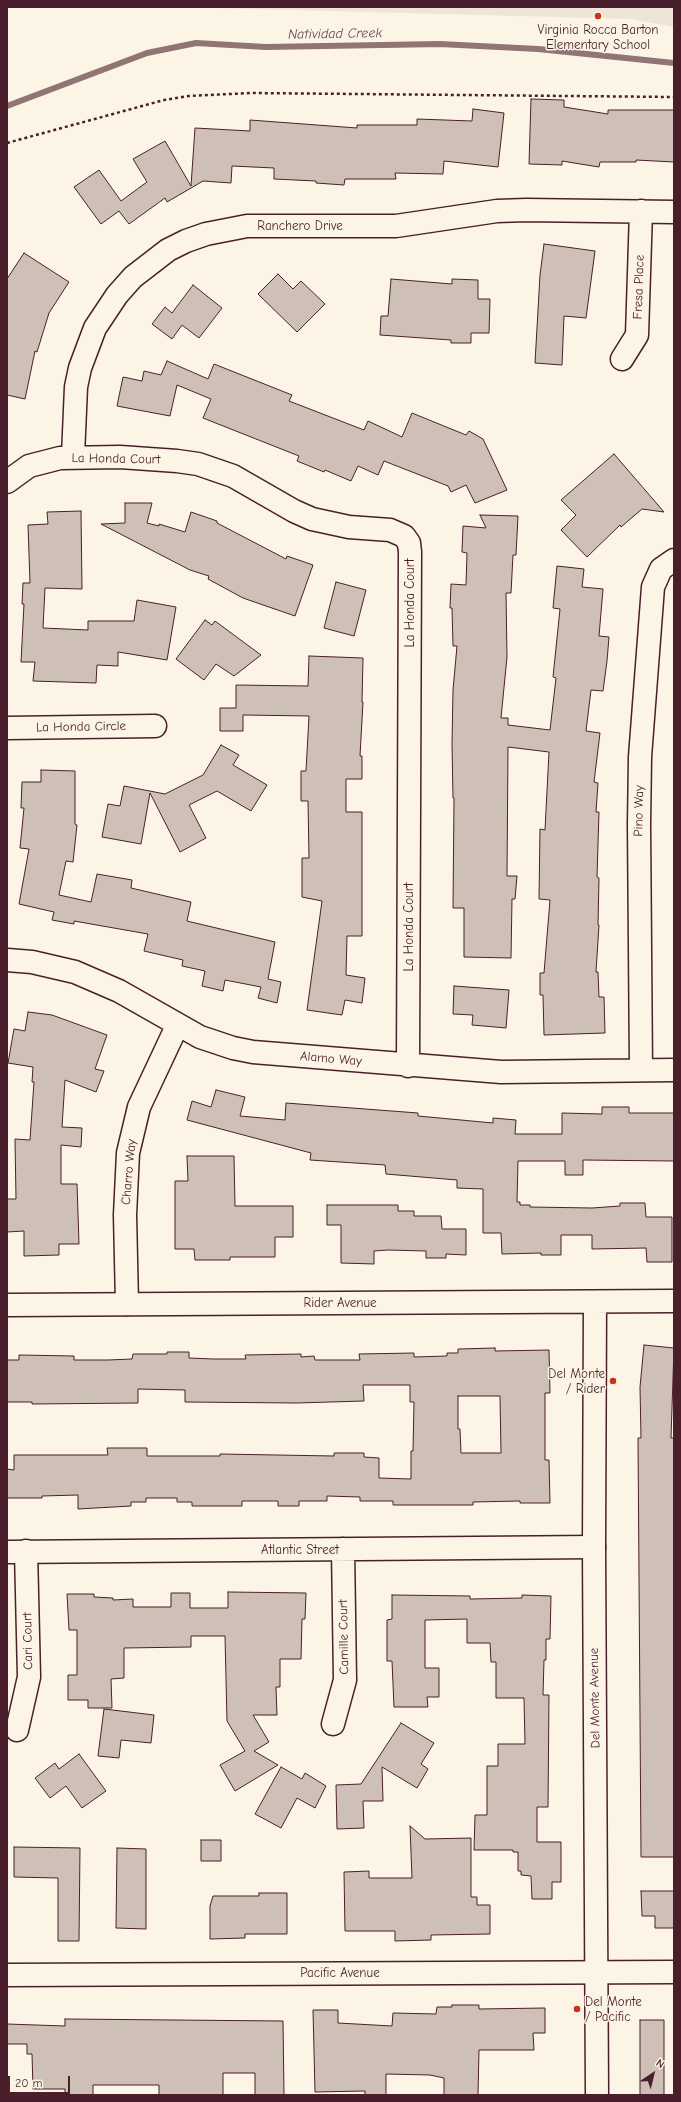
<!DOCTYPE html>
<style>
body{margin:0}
#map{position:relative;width:681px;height:2102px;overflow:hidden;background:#fcf5e5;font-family:"Comic Neue",sans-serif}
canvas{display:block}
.frame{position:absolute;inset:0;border:8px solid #4a1f2b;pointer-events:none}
.north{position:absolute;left:633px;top:2054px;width:40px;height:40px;-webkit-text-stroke:3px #fcf5e5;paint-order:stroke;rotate:35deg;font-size:11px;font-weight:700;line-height:16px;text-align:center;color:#4a1f2b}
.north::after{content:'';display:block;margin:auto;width:14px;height:18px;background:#4a1f2b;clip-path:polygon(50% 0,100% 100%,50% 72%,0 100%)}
.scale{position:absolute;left:8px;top:2076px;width:62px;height:18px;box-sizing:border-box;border:2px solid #4a1f2b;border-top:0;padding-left:5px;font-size:12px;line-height:14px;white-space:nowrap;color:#4a1f2b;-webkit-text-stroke:3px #fcf5e5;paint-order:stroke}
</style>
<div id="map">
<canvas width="681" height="2102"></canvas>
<div class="frame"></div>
<div class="north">N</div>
<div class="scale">20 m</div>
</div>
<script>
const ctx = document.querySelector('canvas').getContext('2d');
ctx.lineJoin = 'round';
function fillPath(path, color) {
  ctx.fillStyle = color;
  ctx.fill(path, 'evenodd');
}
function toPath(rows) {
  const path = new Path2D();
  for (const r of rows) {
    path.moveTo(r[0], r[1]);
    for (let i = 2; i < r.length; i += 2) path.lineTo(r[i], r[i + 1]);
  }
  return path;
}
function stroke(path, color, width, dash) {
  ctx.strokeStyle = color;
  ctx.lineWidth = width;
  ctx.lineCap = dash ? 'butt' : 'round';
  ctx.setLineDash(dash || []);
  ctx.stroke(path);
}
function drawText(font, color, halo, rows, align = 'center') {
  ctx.font = font + ' "Comic Neue",sans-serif';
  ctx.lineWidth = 3;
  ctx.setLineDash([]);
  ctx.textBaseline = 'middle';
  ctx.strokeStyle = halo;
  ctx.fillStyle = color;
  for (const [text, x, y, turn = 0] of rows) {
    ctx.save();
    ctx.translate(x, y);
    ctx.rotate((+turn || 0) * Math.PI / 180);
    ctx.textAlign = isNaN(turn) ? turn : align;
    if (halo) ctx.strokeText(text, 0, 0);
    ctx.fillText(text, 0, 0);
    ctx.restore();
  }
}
const built = toPath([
 [176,7,674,7,674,27,631,19]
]);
const stream = toPath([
 [7,106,147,53,196,43,266,47,440,44,538,49,674,63]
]);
const building = toPath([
 [531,99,564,100,564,107,608,114,608,110,674,110,674,162,636,160,636,162,600,162,599,167,562,161,562,165,529,164,531,99],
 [473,109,504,113,498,167,444,161,443,174,395,173,396,179,345,179,344,185,316,183,316,181,274,179,274,168,232,166,231,183,203,181,167,202,165,198,129,224,119,211,101,224,74,187,99,170,121,201,147,182,133,159,165,141,191,186,195,128,250,131,250,120,357,128,357,125,417,125,417,119,472,121,473,109],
 [544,244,595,251,586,318,564,316,562,365,535,363,540,275,544,244],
 [24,253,69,282,49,313,37,352,35,351,25,399,7,395,7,279,24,253],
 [278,274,293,289,301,281,325,304,297,332,258,294,278,274],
 [391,279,452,284,452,279,478,280,478,299,490,299,489,333,471,333,471,343,451,343,451,340,380,335,381,316,388,316,391,279],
 [193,285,222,308,199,338,182,325,172,339,152,324,165,307,172,313,193,285],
 [167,361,208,379,214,364,292,395,289,401,364,430,368,421,402,437,412,413,466,435,469,431,483,439,507,490,475,503,466,485,451,492,448,486,384,461,378,475,358,466,351,481,325,470,324,472,297,461,299,456,203,418,211,399,177,385,170,416,117,406,123,377,142,381,144,371,161,375,167,361],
 [614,454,664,512,642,509,621,527,620,525,587,557,561,530,576,515,561,500,614,454],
 [125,503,152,503,147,523,159,526,159,524,185,532,191,512,217,521,217,523,286,559,287,556,313,565,295,616,243,598,208,579,209,576,190,570,101,524,125,523,125,503],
 [81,511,82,589,45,588,43,628,88,630,88,621,134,621,137,600,176,607,167,660,118,652,118,666,97,665,96,683,33,681,35,662,21,662,24,604,22,604,23,583,30,583,28,525,48,524,47,512,81,511],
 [480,515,518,516,516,555,513,555,511,593,506,593,507,657,501,718,508,718,508,725,550,730,556,678,553,677,560,609,553,608,557,566,584,569,582,587,603,589,599,636,609,637,607,661,603,691,591,690,586,731,600,733,594,782,598,783,596,812,599,812,597,877,599,878,598,925,599,925,596,972,598,972,599,997,604,997,605,1033,544,1035,543,995,540,995,540,973,544,973,550,900,539,899,540,829,545,830,549,752,508,747,507,876,517,876,515,899,512,899,511,958,464,957,464,908,453,908,454,798,453,798,452,744,453,690,457,646,453,646,452,608,450,608,451,584,466,585,467,553,462,552,463,526,486,528,480,515],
 [336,582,366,590,354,636,324,628,336,582],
 [205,620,212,625,215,621,261,655,234,676,216,664,204,680,176,659,205,620],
 [309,656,363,658,362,702,363,702,360,756,362,756,362,779,346,779,346,812,362,812,362,936,347,936,346,975,365,978,362,1003,345,1000,342,1015,307,1010,322,901,302,897,302,858,309,858,308,801,301,801,301,771,306,771,309,716,243,715,243,731,220,731,220,708,236,708,236,685,308,686,309,656],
 [221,745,239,755,233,765,267,785,251,811,217,791,189,805,206,838,180,852,150,793,141,844,102,837,108,804,120,806,124,786,165,794,203,775,221,745],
 [41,770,75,771,75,824,77,825,73,862,66,861,59,895,91,902,97,874,132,880,131,888,191,902,187,921,275,942,268,979,281,982,277,1003,258,998,261,987,225,980,223,991,202,986,205,971,182,966,183,960,144,951,148,934,74,921,74,924,52,920,54,912,19,904,29,849,20,848,24,808,21,808,22,782,41,782,41,770],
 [454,986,509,990,506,1028,472,1025,473,1015,453,1014,454,986],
 [28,1012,52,1015,107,1035,95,1069,104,1071,96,1092,65,1080,62,1127,82,1128,81,1147,61,1145,61,1184,77,1184,79,1244,59,1244,59,1255,24,1256,24,1231,7,1232,7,1199,16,1199,15,1139,30,1140,34,1082,32,1082,33,1067,8,1063,14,1029,25,1031,28,1012],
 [216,1090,245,1097,240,1116,285,1120,286,1103,418,1113,418,1116,493,1123,493,1118,516,1120,515,1134,562,1134,562,1113,602,1114,602,1107,629,1107,629,1113,674,1113,674,1161,583,1160,583,1175,565,1175,565,1161,518,1161,517,1202,520,1202,520,1205,530,1205,530,1207,592,1208,620,1206,620,1203,645,1203,646,1217,672,1217,672,1262,647,1262,646,1248,592,1249,592,1235,561,1235,561,1255,541,1255,541,1253,502,1254,501,1233,483,1233,483,1189,457,1188,457,1180,386,1174,385,1165,310,1160,311,1153,187,1120,192,1101,211,1107,216,1090],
 [187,1156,234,1156,235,1206,293,1206,293,1237,275,1237,275,1257,230,1257,230,1260,195,1260,194,1249,175,1249,175,1181,188,1181,187,1156],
 [327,1205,398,1205,398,1211,414,1211,414,1216,441,1216,442,1229,466,1229,466,1255,446,1254,446,1258,426,1258,426,1251,388,1250,374,1251,374,1264,341,1263,341,1225,327,1225,327,1205],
 [644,1345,674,1348,671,1438,674,1438,674,1857,641,1857,638,1438,641,1438,640,1387,644,1345],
 [495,1348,495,1351,549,1350,550,1393,545,1393,545,1460,549,1460,550,1503,520,1503,520,1501,473,1502,473,1505,393,1505,393,1501,360,1501,360,1497,327,1496,327,1501,299,1501,299,1506,278,1506,278,1501,242,1501,242,1506,192,1506,192,1502,177,1502,177,1498,146,1498,146,1502,131,1502,131,1506,78,1509,78,1495,42,1496,42,1498,7,1498,7,1469,14,1470,14,1455,108,1455,107,1448,147,1448,147,1456,220,1456,220,1454,334,1456,334,1453,364,1453,364,1457,379,1458,379,1478,411,1479,411,1451,413,1451,414,1402,410,1402,410,1385,363,1385,364,1401,297,1403,185,1402,185,1390,138,1389,138,1403,32,1404,32,1402,7,1402,7,1360,19,1360,19,1355,74,1356,74,1360,108,1360,132,1359,133,1354,167,1354,167,1352,189,1352,189,1358,213,1359,246,1359,245,1355,301,1354,301,1357,314,1356,315,1360,360,1360,359,1354,414,1353,414,1357,447,1356,447,1353,458,1353,458,1349,495,1348],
 [458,1396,500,1396,501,1453,461,1453,460,1429,458,1429,458,1396],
 [228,1592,306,1593,305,1619,302,1619,301,1659,280,1659,280,1687,276,1687,277,1715,253,1715,269,1742,254,1751,278,1765,235,1791,220,1765,245,1751,227,1721,225,1636,191,1636,191,1647,124,1648,124,1678,111,1679,112,1708,88,1708,88,1700,68,1700,68,1675,77,1675,77,1630,69,1630,67,1594,94,1594,94,1597,113,1598,113,1600,133,1599,133,1607,171,1607,171,1593,190,1593,190,1608,228,1608,228,1592],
 [392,1595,470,1596,470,1599,522,1598,522,1595,551,1596,550,1639,546,1639,546,1660,544,1660,543,1695,549,1695,548,1807,537,1807,537,1842,561,1842,561,1882,552,1882,552,1899,532,1899,531,1876,521,1875,521,1871,518,1871,518,1852,513,1852,513,1850,474,1850,475,1815,487,1815,487,1766,498,1766,498,1744,525,1744,524,1698,496,1698,496,1662,491,1662,490,1643,467,1643,467,1619,425,1620,425,1668,439,1668,439,1697,427,1697,428,1707,394,1707,392,1661,387,1661,387,1620,392,1619,392,1595],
 [104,1709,154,1715,151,1743,121,1740,119,1758,98,1756,104,1709],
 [401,1723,434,1743,421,1764,428,1769,417,1788,382,1767,383,1801,363,1801,364,1828,337,1829,336,1785,361,1784,401,1723],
 [79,1754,106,1791,82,1808,66,1786,50,1798,35,1778,55,1763,59,1769,79,1754],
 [281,1767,302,1779,305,1773,326,1786,315,1808,297,1798,281,1828,255,1814,281,1767],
 [410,1826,425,1839,471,1838,471,1897,477,1897,477,1905,490,1905,490,1934,431,1935,431,1940,395,1941,395,1931,345,1931,344,1872,369,1871,369,1878,412,1878,410,1826],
 [201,1840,221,1840,221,1861,201,1861,201,1840],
 [14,1847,80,1848,79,1941,58,1941,58,1878,14,1877,14,1847],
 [117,1848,146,1849,146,1929,116,1928,117,1848],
 [641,1891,674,1891,674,1928,655,1928,655,1916,642,1916,641,1891],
 [259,1893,287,1893,287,1934,245,1934,245,1938,210,1939,210,1906,213,1896,259,1896,259,1893],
 [452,2005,479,2005,479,2009,545,2008,545,2033,533,2033,534,2050,479,2050,478,2095,444,2095,444,2078,430,2075,386,2074,386,2095,365,2095,365,2091,315,2092,313,2010,338,2010,338,2023,392,2026,393,2013,436,2014,437,2007,452,2007,452,2005],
 [65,2019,283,2021,284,2095,255,2095,255,2073,223,2073,223,2095,159,2095,159,2085,93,2085,93,2095,65,2095,65,2089,33,2089,32,2054,27,2054,27,2044,7,2044,7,2024,65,2026,65,2019],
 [640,2020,664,2020,664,2095,640,2095,640,2020]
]);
const path = toPath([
 [7,143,164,100,188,96,251,93,674,97]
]);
const minor = toPath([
 [622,359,637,335,641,211],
 [73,456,76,387,80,368,95,328,117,295,133,277,168,250,186,241,206,234,247,226,396,226,497,211,526,210,674,212],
 [7,482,29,466,60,458,120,457,177,461,198,464,233,476,294,511,312,519,349,527,390,530,404,536,409,543,410,552,408,1066],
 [7,728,155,726],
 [7,960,32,962,75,972,119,991,200,1037,233,1048,253,1052,501,1072,674,1070],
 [641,1070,639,825,640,757,653,587,661,569,674,560],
 [127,1304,125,1215,128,1153,139,1107,177,1026],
 [7,1552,594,1547],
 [333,1724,345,1680,343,1549],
 [17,1730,29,1677,26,1551],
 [7,1975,674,1972]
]);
const tertiary = toPath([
 [595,1302,594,1547,597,2095],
 [7,1305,674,1301]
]);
const markers = [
 [598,16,4,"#c8321e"],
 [613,1381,4,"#c8321e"],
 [577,2009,4,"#c8321e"]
];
const poiNames = [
 ["Virginia Rocca Barton",598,30],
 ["Elementary School",598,45],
 ["Del Monte",605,1374,"right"],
 ["/ Rider",605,1389,"right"],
 ["Del Monte",585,2002,"left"],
 ["/ Pacific",585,2017,"left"]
];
const streetNames = [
 ["Ranchero Drive",300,226],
 ["Fresa Place",639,287,-88],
 ["La Honda Court",116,459,1],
 ["La Honda Court",410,603,-90],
 ["La Honda Circle",81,727,-1],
 ["Pino Way",639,811,-89],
 ["La Honda Court",409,927,-90],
 ["Alamo Way",331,1059,5],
 ["Charro Way",129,1172,-85],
 ["Rider Avenue",340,1303],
 ["Atlantic Street",300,1550],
 ["Camille Court",344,1637,-91],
 ["Cari Court",28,1641,-91],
 ["Del Monte Avenue",595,1698,-91],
 ["Pacific Avenue",340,1973]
];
const waterNames = [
 ["Natividad Creek",335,34,-1]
];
fillPath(built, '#eee5d7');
stroke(stream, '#917474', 6);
fillPath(building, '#cfc0b7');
stroke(building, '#4a1f2b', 1);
stroke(minor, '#4a1f2b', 25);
stroke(tertiary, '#4a1f2b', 25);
stroke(path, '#4a1f2b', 2.5, [3, 3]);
stroke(minor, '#fcf5e5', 22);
stroke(tertiary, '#fcf5e5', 22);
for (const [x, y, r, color] of markers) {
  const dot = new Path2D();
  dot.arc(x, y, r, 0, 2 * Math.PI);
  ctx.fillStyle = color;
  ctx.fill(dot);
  stroke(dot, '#fcf5e5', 1.5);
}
drawText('13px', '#4a1f2b', '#fcf5e5', poiNames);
drawText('13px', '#4a1f2b', '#fcf5e5', streetNames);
drawText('italic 14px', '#6d4950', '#fcf5e5', waterNames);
</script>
